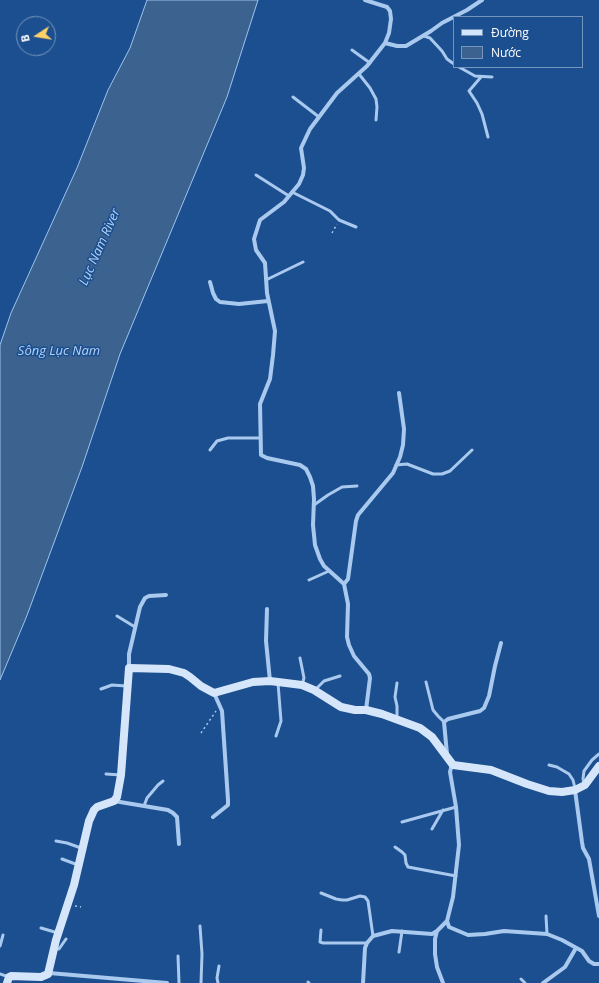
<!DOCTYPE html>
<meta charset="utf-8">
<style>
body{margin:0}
#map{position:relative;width:599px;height:983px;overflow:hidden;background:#1b4f8f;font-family:"Open Sans",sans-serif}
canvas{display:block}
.legend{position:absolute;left:453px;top:16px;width:130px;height:52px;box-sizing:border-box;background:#1b4f8f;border:1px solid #7695bc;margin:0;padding:5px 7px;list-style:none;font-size:12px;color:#fff}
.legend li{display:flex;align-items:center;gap:8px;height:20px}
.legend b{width:20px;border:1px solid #7695bc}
.north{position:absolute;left:16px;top:16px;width:40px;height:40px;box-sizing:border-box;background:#1b4f8f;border:1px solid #7695bc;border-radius:50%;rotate:258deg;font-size:11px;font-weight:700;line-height:16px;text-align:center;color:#fff}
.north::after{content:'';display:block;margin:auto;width:14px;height:18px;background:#ffd166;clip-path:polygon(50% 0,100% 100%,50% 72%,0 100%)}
</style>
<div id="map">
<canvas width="599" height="983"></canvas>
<ul class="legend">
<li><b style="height:5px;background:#d6e6fa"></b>Đường</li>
<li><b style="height:11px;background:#3c6290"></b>Nước</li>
</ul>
<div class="north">B</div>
</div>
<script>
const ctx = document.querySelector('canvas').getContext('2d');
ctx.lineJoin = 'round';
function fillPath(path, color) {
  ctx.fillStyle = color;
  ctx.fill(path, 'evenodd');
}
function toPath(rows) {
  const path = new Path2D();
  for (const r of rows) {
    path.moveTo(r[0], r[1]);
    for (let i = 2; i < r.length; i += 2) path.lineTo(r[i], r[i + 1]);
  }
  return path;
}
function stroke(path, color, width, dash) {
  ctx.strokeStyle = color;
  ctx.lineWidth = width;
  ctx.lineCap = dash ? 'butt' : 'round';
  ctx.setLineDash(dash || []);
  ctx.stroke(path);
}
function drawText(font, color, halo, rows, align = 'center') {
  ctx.font = font + ' "Open Sans",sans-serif';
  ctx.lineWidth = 3;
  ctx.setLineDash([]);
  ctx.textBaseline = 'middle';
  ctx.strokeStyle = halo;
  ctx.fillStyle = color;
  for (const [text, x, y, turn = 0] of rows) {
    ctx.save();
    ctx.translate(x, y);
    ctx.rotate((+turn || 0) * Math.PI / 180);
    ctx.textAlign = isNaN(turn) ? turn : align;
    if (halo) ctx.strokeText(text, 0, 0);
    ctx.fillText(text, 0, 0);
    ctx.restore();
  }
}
const water = toPath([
 [147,0,258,0,227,97,120,354,82,467,26,618,0,680,0,345,11,313,77,168,108,90,130,48,147,0]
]);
const path = toPath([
 [332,233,337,224],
 [201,733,216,711],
 [75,906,81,907]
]);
const lane = toPath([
 [424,36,430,38,442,51,447,59,454,64],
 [352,50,370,63],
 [459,67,475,76,492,77],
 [359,74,370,88,376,99,377,107,376,120],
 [481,77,469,91,477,103,482,114,488,137],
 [293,97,319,117],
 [256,175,289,196],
 [292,192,330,211,339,220,356,227],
 [266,280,303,262],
 [210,450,217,441,228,438,260,438],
 [396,465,407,464,433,474,442,474,450,471,472,450],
 [314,505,328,495,342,487,357,486],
 [309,580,329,571],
 [117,616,135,627],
 [300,658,304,678,302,685],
 [426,682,433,710,438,716,444,722],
 [101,689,112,685,126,686],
 [316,689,324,681,340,676],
 [397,719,397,706,395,697,397,683],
 [276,736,281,721,278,683],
 [549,765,557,767,569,774,573,780,575,788],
 [106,774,121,775],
 [584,784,583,779,584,771,592,760,599,754],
 [144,806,147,798,158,785,163,781],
 [402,822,456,807],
 [432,829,443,810],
 [56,841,67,843,81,848],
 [395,847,402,852,405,855,406,863,408,867,456,876],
 [62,859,78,865],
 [321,893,336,899,342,900,347,900,360,896,365,897,368,901,373,936],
 [546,916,547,934],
 [200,926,202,954,201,983],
 [41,928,58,933],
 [321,930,320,942,323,943,367,943],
 [0,946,3,935],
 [56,948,59,949,66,939],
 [399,952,402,931],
 [178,956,179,983],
 [0,974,9,977],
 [521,979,525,983],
 [308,982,309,983],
 [218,983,217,978,219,966]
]);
const street = toPath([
 [365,0,387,7,390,11,391,19,389,33,385,43,367,66,337,93,310,129,301,148,304,168,303,175,299,184,284,202,260,220,254,239,256,250,265,263,267,293,275,331,273,355,270,379,260,404,261,455,267,458,300,465,306,469,310,477,313,486,314,499,313,525,315,545,320,559,324,566,344,584,348,604,347,637,349,645,354,656,369,674,370,678,366,710],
 [385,43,397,46,406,46,431,31,442,23,467,10,482,0],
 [210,282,213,293,216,299,220,302,239,304,268,301],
 [344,584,348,579,356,521,358,515,393,473,400,457,403,445,404,429,399,393],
 [267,609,266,641,270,681],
 [129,668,129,654,140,607,145,598,149,596,166,595],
 [447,754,444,722,448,719,480,711,484,708,489,696,495,666,501,643],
 [575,790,582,842,583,848,589,859,599,916],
 [114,801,168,810,173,813,177,817,179,844],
 [213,817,228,805,228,800,222,711,214,693],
 [447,921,449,927,468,935,485,934,504,931,547,934,562,940,582,951,589,961,594,964,599,964],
 [437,931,435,939,435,954,437,967,443,983],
 [49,973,167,983],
 [363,983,365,948,367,943,373,936,392,931,432,934,437,931,447,921,453,897,459,845,456,807,450,772,452,764],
 [543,983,565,967,576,948]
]);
const secondary = toPath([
 [7,983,9,977,11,976,41,977,48,974,56,940,74,885,89,821,94,810,97,807,114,801,117,797,121,775,129,668,169,669,184,673,190,677,201,686,214,693,253,682,270,681,302,685,314,690,341,707,355,710,366,710,382,714,420,728,432,737,453,765,491,770,527,784,549,791,562,792,575,790,585,785,599,766]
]);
const waterNames = [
 ["Lục Nam River",100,247,-66],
 ["Sông Lục Nam",59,351]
];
fillPath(water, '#3c6290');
stroke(water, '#9cc4f0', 1);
stroke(path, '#a9c9ee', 1.5, [2, 3]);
stroke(lane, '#a9c9ee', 3);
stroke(street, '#a9c9ee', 4);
stroke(secondary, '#d6e6fa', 8);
drawText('italic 13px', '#b5d3f5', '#1b4f8f', waterNames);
</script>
